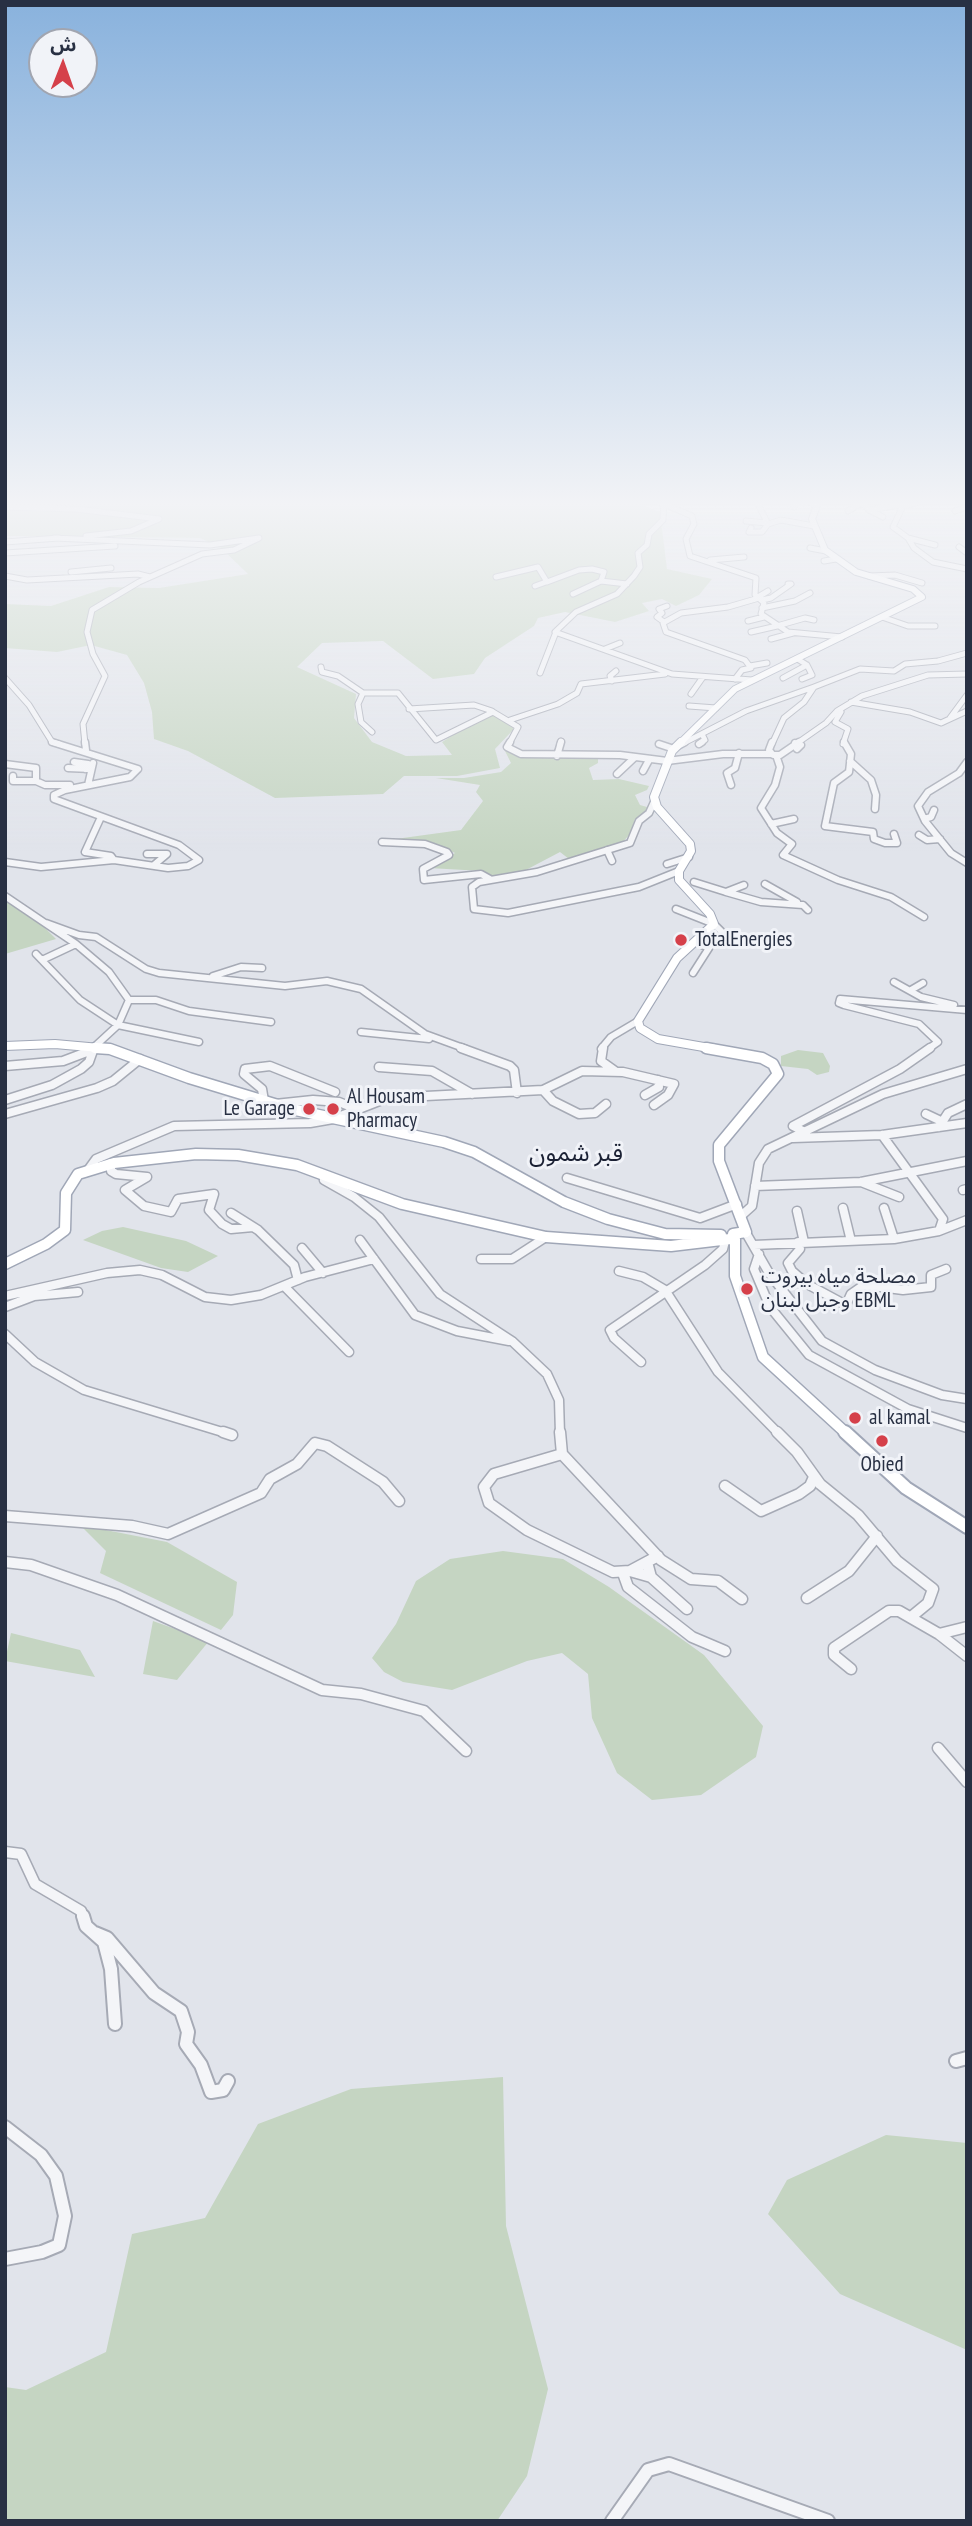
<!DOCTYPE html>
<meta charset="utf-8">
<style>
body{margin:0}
#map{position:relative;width:972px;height:2526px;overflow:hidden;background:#e1e4eb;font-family:"PT Sans Narrow","Noto Sans Arabic",sans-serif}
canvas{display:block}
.frame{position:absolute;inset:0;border:7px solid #283043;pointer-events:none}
.north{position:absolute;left:28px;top:28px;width:70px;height:70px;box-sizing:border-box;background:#f1f3f8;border:2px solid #a1a5b0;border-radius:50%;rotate:1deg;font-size:19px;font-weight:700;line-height:28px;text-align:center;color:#283043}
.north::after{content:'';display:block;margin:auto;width:24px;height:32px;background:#d5404a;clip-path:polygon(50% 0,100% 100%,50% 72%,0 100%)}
</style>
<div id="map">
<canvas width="972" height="2526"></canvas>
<div class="frame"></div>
<div class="north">ش</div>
</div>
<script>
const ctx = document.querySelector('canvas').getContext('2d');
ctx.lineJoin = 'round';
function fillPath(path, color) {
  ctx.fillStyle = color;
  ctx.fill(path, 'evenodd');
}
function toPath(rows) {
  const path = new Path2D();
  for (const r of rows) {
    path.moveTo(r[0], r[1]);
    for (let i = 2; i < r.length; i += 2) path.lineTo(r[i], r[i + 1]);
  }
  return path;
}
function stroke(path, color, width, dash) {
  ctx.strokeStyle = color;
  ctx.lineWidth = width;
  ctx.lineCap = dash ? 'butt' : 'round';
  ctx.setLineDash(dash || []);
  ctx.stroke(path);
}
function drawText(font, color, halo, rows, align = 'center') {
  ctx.font = font + ' "PT Sans Narrow","Noto Sans Arabic",sans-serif';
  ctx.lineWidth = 6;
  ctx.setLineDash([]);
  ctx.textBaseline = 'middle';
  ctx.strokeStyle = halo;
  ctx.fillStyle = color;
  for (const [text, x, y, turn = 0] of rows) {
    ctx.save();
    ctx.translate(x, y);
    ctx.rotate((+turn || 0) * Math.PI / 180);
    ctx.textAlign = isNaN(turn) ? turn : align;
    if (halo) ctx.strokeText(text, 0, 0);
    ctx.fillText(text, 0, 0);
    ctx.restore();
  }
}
const green = toPath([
 [32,500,631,500,660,512,667,569,712,579,699,595,676,606,662,599,642,603,649,611,615,622,565,612,538,618,534,626,485,658,474,674,433,679,383,641,322,643,297,667,356,694,354,718,372,742,406,756,452,755,442,742,487,714,494,713,514,729,495,749,500,768,457,776,404,776,383,794,275,798,188,751,154,739,152,712,144,683,127,655,91,645,57,652,5,648,5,604,51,606,109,587,159,588,248,574,221,548,200,538,5,536,5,504],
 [504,749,513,754,538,757,598,758,598,763,589,768,593,780,619,779,649,786,647,790,635,795,640,805,647,807,645,813,635,819,630,834,621,844,569,859,560,852,522,872,494,877,482,871,429,868,455,853,432,843,381,841,461,830,483,801,476,792,480,785,436,778,464,778,501,772,511,763],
 [5,899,31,914,56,939,5,954],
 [798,1050,823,1053,830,1066,829,1072,817,1075,808,1069,781,1066,781,1056],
 [123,1227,186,1241,218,1256,188,1272,161,1268,83,1240,102,1231],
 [80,1525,167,1542,237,1582,233,1615,221,1630,100,1573,106,1551],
 [503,1551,563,1559,609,1587,704,1655,763,1726,756,1757,701,1795,652,1800,617,1773,592,1718,588,1674,562,1653,527,1661,452,1690,403,1682,384,1672,372,1658,396,1624,416,1581,450,1559],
 [153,1621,209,1641,177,1680,143,1674],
 [11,1633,80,1650,95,1677,5,1661],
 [503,2077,506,2226,548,2389,527,2476,497,2521,5,2521,5,2387,26,2390,106,2352,132,2234,205,2218,258,2124,351,2089],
 [886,2135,967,2143,967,2350,840,2294,768,2214,787,2180]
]);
const minorFar4 = toPath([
 [32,500,42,500],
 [655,500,692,516,694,524,686,539,690,556,756,578,755,595,764,603,761,614,788,632,842,637],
 [756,500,768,524,781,520,814,526],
 [859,500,869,510,899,505,902,508,893,527,908,538,914,548,933,562,967,569],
 [664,502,663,520,649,534,647,545,638,553,640,567,634,576,617,594,576,612,555,632,672,674,752,680],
 [5,507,76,509,159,519,131,531,86,536],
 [794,507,798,501,818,503],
 [901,507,925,500],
 [869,510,883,517],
 [848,511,861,503],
 [955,511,967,507],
 [746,521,767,523],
 [751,528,749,532,762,532,768,524],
 [54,538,210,545,259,538,234,550,202,554,139,582,92,610,87,632,93,654,105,676,83,724,85,744],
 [908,538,935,545],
 [5,542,59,538],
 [959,547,967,553],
 [810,548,826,551],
 [5,553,115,546],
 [824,561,836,559],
 [714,563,710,560,744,557],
 [71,572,111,568],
 [5,576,27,580,138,574,150,577],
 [869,576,895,575,922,583],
 [496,577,538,567,547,582,579,570,592,569,604,572,601,581,627,584],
 [535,586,546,582],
 [573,594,601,581],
 [758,597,768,591],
 [762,600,771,598,791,584,788,584],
 [762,608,795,601,810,593],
 [882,617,908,626,935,626],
 [748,621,764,617],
 [664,622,657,617,662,613,659,609,667,606],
 [777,626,805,618,814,620],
 [751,632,777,626],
 [771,639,793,633],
 [605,649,620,643],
 [750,666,767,663],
 [321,667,322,672,338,676,363,693,398,693,436,740,493,712,518,727,509,744],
 [540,673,556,632],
 [5,678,29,705,52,742,59,744],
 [783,678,807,665,799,660],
 [735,679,742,670,751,668,745,660,666,632,663,623,681,613,728,607,759,598],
 [802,679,812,675,807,665],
 [612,681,610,676,616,671],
 [814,687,860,669,894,671,905,664,938,661,967,653],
 [363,693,358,704,361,722,372,732],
 [691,694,703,677],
 [851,702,910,712,941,723,967,711],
 [689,706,716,708],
 [409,709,474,705,492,711],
 [841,712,835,722,848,729,843,744],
 [950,718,967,695],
 [510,720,558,704,577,693,581,684,665,674],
 [795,743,798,744],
 [560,744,561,741],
 [682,744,746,711,814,687,804,702,784,718,772,744],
 [699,744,705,740,703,736],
 [796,744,826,723,837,711,862,696,928,675,967,674]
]);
const minorFar3 = toPath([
 [85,742,86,750],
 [510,742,507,747,521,754,620,755,667,761,723,754,771,754],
 [772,742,769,750,773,755,780,755,799,742],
 [844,742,851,754,849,772,834,783,825,826,873,832,874,839,885,843,897,843,894,834],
 [795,743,801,745,797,749],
 [659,744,674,749],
 [699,744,702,742],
 [674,748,685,742],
 [776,755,780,767,775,785,761,808,777,833,792,844,783,855,838,880,891,897,924,917],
 [557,756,561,742],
 [850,761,871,780,876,795,875,809],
 [74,762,88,764,85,769],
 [967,762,959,773,928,792,918,806,925,821,951,853,967,863],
 [5,764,36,768,36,781,45,785,70,785],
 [68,768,91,769],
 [643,771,649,760],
 [617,774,634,758],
 [13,776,13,781,36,781],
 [88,785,93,763],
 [731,785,727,773,735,768,739,753],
 [654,802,649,813,639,821,630,843,537,872,479,882,472,887,474,909,508,913,639,887,679,871],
 [101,817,85,852,111,856,114,860],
 [924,819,931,817,934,810],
 [771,824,794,819],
 [919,835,927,840,940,839],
 [382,842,425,844,447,852,449,855,423,869,424,880,481,874,490,879],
 [607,850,612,861],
 [147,854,167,854,154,865],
 [5,862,41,867,114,860,168,868,188,866,199,860,179,845,54,799,54,795,65,790,130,777,138,769,52,742],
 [667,864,689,857],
 [694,882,726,892,744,885],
 [765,884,797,902],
 [726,892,761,902,803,905,808,910],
 [5,896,76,944,109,972,129,1000,118,1025,92,1049],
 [676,909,714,924,723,933,718,937],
 [46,923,79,935,96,937,146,969,159,973,285,986,327,981,361,989,425,1034,466,1049],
 [36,954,80,1000,118,1025,199,1042],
 [42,960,76,944],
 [693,973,709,948,695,942],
 [213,976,241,967,262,968],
 [894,982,921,997,954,1005],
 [911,990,923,983],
 [129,1000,156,1000,189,1011,271,1022],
 [361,1032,429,1039],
 [601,1049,611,1037,638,1021],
 [928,1049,938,1042,919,1024,844,1005,839,1003,840,999,967,1010]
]);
const minorFar2 = toPath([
 [461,1048,510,1066,514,1070,517,1093],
 [603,1048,601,1061,615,1071],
 [5,1066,63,1061,92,1050],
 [379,1067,432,1071,472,1094],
 [543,1090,553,1101,579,1114,595,1113,606,1104],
 [645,1095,659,1087,658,1080],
 [5,1100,52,1085,81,1069,89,1062,94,1048],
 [264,1101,262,1089,244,1074,245,1069,270,1066,335,1092],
 [275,1104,313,1100,339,1102,359,1110],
 [5,1114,97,1088,113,1081,140,1059],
 [926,1114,943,1122],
 [939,1127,948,1113,967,1104],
 [803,1131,793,1126,900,1069,930,1048],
 [793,1138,882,1135,967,1123],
 [111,1163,111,1171,116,1174,147,1177,125,1190,144,1206,171,1212,178,1199,214,1194,209,1210,222,1224,231,1229,253,1227],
 [88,1170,96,1159,174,1126,310,1123,333,1119,387,1098,543,1090,582,1071,623,1072,674,1084,668,1095,654,1105],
 [567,1178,700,1218,737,1204],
 [324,1180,354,1197,379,1217,440,1294,512,1341,547,1374,559,1400,560,1434],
 [861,1182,899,1197],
 [755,1186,861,1182,967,1161],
 [963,1190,967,1189],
 [843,1208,851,1241],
 [884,1208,894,1239],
 [797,1211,804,1242],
 [231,1213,258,1230,294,1265,298,1280],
 [742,1215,752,1206,759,1163,768,1149,883,1094,967,1069],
 [939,1231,967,1220],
 [746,1233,769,1273,822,1341,875,1370,942,1395,967,1399],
 [360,1240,415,1315,457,1331,509,1341],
 [798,1242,800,1249,788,1263,792,1271,807,1284,846,1305,851,1294,864,1285,903,1290,931,1287,931,1275,946,1269],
 [754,1245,894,1239,939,1231,943,1219,882,1135],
 [302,1248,323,1273],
 [759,1254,754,1269,770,1307,809,1355,908,1409,967,1428],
 [481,1259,512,1259,546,1237],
 [619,1271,643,1277,665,1290,718,1372,779,1434],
 [284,1286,349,1352],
 [5,1296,107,1273,140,1270,162,1275,205,1297,231,1300,261,1295,305,1277,374,1259],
 [5,1307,34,1296,78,1292],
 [5,1334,35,1362,84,1390,229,1434],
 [641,1362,614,1338,610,1330,705,1265,723,1249,725,1241]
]);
const minorFar1 = toPath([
 [223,1432,232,1435],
 [560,1432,562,1454,661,1560,691,1579,718,1581,742,1599],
 [777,1432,797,1452,820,1484,858,1515,897,1561,933,1589,928,1603,911,1617],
 [562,1454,494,1474,484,1487,489,1503,527,1530,613,1572,630,1571,658,1556],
 [725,1486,761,1511,799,1494,810,1486,814,1477],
 [5,1516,132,1526,168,1534,261,1493,270,1479,297,1464,315,1443,327,1446,383,1482,399,1501],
 [5,1562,31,1565,117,1595,322,1690,361,1694,424,1711,466,1751],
 [647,1562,651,1577,687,1609],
 [630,1571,651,1577],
 [623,1573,628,1587,692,1637,725,1651],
 [807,1598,849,1571,877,1536],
 [939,1634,967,1656],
 [851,1669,834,1655,834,1648,889,1611,899,1611,939,1634,967,1627],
 [938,1748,967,1782],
 [5,1852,21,1854,35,1884,81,1911,83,1918]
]);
const minor = toPath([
 [83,1916,86,1926,104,1942,111,1969,115,2024],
 [95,1933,107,1938,154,1993,181,2011,188,2032,186,2044,201,2065,211,2092,223,2090,228,2081],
 [956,2061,967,2058],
 [5,2127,41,2155,56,2176,65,2216,59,2245,42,2252,5,2259],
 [612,2521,648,2470,669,2464,828,2521]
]);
const majorFar3 = toPath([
 [679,744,735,689,922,597,913,589,856,572,825,550,812,519,819,500]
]);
const majorFar2 = toPath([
 [681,742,672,751,654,797,657,807,690,844,691,851,679,871,679,880,710,914,714,924,677,958,638,1021,640,1028,658,1039,715,1049],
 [5,1046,55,1044,111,1049]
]);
const majorFar1 = toPath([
 [95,1048,110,1049,189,1078,291,1109,444,1142,474,1152,564,1202,608,1219,665,1234,721,1235],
 [706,1048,762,1058,773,1064,778,1074,719,1145,719,1161,746,1232,733,1234],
 [735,1237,735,1276,763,1357,847,1434],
 [5,1264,46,1244,65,1230,66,1193,78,1174,114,1163,196,1154,238,1155,297,1165,402,1204,546,1237,671,1246,730,1239]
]);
const major = toPath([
 [845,1432,906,1488,967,1527]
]);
const markers = [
 [681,940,7,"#d5404a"],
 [309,1109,7,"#d5404a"],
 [333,1109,7,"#d5404a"],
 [747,1289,7,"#d5404a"],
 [855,1418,7,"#d5404a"],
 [882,1441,7,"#d5404a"]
];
const poiNames = [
 ["TotalEnergies",695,940],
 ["Al Housam",347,1097],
 ["Pharmacy",347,1121],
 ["Le Garage",295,1109,"right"],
 ["مصلحة مياه بيروت",761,1277],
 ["وجبل لبنان EBML",761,1301],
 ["al kamal",869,1418],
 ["Obied",882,1465,"center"]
];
const quarterNames = [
 ["قبر شمون",576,1154]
];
fillPath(green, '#c5d5c2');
stroke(minorFar4, '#a6aab5', 7);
stroke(minorFar3, '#a6aab5', 9);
stroke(minorFar2, '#a6aab5', 11);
stroke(minorFar1, '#a6aab5', 13);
stroke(minor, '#a6aab5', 16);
stroke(majorFar3, '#a0a7b7', 8);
stroke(majorFar2, '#a0a7b7', 10);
stroke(majorFar1, '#a0a7b7', 13);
stroke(major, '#a0a7b7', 16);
stroke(minorFar4, '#f4f5f8', 5);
stroke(minorFar3, '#f4f5f8', 6);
stroke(minorFar2, '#f4f5f8', 8);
stroke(minorFar1, '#f4f5f8', 10);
stroke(minor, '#f4f5f8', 12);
stroke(majorFar3, '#fff', 6);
stroke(majorFar2, '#fff', 8);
stroke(majorFar1, '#fff', 10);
stroke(major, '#fff', 12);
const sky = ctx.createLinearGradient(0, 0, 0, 854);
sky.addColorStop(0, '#89b2dd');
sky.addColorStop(0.59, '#f2f3f6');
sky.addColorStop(1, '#f2f3f600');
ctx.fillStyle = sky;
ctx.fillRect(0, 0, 972, 854);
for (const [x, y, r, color] of markers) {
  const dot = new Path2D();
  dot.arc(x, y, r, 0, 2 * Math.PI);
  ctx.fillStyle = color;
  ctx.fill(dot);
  stroke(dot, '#f1f3f8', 2.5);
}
drawText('21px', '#283043', '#f1f3f8', poiNames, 'left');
drawText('24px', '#1b2134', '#f1f3f8', quarterNames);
</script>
